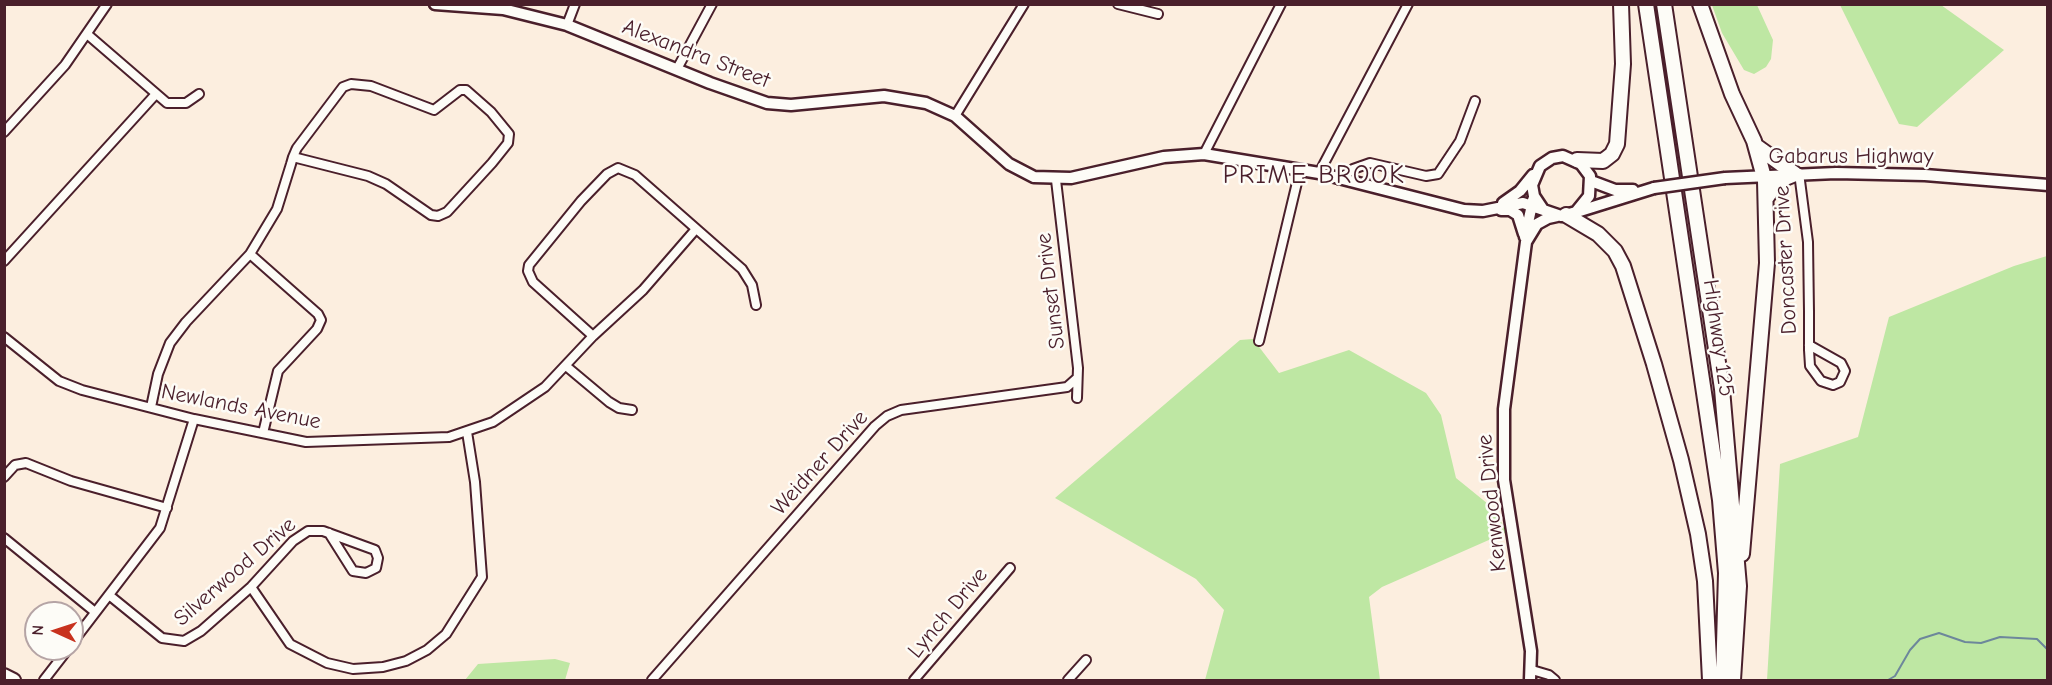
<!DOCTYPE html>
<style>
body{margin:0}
#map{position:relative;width:2052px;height:685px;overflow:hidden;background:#fceedf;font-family:"Comic Neue",sans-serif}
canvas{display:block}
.frame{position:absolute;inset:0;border:6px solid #4a1f2b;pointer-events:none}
.north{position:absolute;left:24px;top:601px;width:60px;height:60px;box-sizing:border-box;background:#fdfcf7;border:2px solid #b5a4a5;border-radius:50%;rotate:273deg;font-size:16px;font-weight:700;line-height:24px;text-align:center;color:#4a1f2b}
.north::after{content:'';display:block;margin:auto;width:21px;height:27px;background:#c8321e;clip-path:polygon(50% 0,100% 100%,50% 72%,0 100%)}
</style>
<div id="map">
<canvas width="2052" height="685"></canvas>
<div class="frame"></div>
<div class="north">N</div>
</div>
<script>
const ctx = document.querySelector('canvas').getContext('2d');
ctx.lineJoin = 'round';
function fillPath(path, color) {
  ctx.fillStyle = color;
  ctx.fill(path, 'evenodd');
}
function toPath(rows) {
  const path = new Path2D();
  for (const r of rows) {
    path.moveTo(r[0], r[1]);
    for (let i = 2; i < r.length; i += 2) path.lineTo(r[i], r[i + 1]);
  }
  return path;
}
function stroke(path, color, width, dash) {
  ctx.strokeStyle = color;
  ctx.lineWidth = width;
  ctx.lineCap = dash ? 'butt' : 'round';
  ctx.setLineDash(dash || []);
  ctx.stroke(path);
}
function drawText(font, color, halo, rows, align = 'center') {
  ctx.font = font + ' "Comic Neue",sans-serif';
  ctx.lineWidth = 5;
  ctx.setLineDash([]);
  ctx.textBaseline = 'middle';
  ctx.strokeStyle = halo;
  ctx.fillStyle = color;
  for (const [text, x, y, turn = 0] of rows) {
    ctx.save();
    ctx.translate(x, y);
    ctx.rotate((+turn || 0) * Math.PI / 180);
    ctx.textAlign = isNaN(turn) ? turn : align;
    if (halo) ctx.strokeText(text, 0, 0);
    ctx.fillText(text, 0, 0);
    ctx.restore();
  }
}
const green = toPath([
 [1712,5,1757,5,1773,40,1771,59,1766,67,1754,74,1744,70,1722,33],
 [1840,5,1941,5,2004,50,1917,127,1899,124],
 [2047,256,2047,680,1767,680,1780,464,1858,437,1889,317,2014,266],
 [1253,339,1279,373,1349,350,1426,393,1441,415,1456,478,1493,508,1507,532,1382,587,1369,597,1380,680,1205,680,1224,610,1196,579,1055,498,1240,340],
 [555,659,570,663,565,680,465,680,478,664]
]);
const stream = toPath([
 [1888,680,1895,676,1910,650,1920,639,1939,633,1965,642,1981,643,2000,637,2037,639,2048,650]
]);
const street = toPath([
 [1118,4,1158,14],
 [567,25,575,4],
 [87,34,167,103,186,103,199,94],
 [677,69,712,4],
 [955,116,1024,4],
 [4,132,65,65,107,4],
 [1204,154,1281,4],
 [1319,173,1408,4],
 [1799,173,1808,242,1809,312,1809,350,1810,366,1821,381,1833,385,1840,382,1845,371,1841,363,1809,345],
 [1056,180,1078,368,1077,398],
 [1339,180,1353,169,1370,163,1426,176,1438,174,1460,141,1475,101],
 [250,254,318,314,321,320,317,329,278,371,263,433],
 [4,261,155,95],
 [593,336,533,282,528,271,529,265,581,201,607,174,618,168,635,175,742,269,752,285,756,305],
 [4,337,59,381,82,390,194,419,306,442,449,437,493,422,545,387,593,336,643,290,696,229],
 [1259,341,1300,170],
 [566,366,609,402,619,408,632,410],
 [151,407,158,374,170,343,186,322,250,254,277,209,291,164,293,157,296,150,297,148,343,87,351,84,371,86,434,110,460,90,466,90,491,112,509,134,508,143,492,163,447,212,438,216,431,215,386,184,368,176,293,157],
 [4,477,15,465,26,463,71,481,167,508],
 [4,538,95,612],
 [251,587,290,644,327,663,353,669,383,667,406,661,427,650,446,634,482,577,475,482,467,432],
 [109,595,162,638,184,641,201,631,251,587,293,541,308,531,323,531,375,550,378,558,376,568,366,573,353,571,329,533],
 [72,643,160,528,194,419],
 [1532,670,1549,675,1555,680],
 [44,680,68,649],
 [652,680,875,426,887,416,901,410,1067,387,1076,379],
 [914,680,1010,568],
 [1068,680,1086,660]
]);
const secondary = toPath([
 [435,4,503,9,567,25,710,83,767,103,791,105,884,96,926,103,955,116,1009,164,1034,177,1071,178,1164,157,1204,154,1319,173,1464,210,1483,211,1523,203,1561,216,1576,212,1589,196,1590,176,1581,164,1563,156,1552,158,1540,166,1532,185,1534,196,1542,208],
 [1725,178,1836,173,1925,175,2048,185],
 [1591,181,1615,190,1633,190],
 [1503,203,1520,191,1533,175],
 [1501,210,1510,210,1518,215,1524,234],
 [1580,211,1654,188],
 [1525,237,1533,200],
 [1530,680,1531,651,1504,480,1504,409,1526,242,1537,224,1548,218,1557,216]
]);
const primary = toPath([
 [4,675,14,680]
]);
const highway = toPath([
 [1646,4,1720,500,1726,573,1723,680],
 [1664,4,1722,389,1739,586,1733,680],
 [1700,4,1732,94,1754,141,1765,181,1767,263,1742,554],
 [1756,146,1795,174],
 [1577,160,1603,161,1612,154,1617,144,1623,64,1621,4],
 [1767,197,1778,181,1795,174],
 [1566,215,1598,234,1615,251,1623,266,1654,364,1681,460,1698,534,1705,581,1710,680]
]);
const secondaryBridge = toPath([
 [1654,188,1725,178]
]);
const streetNames = [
 ["Alexandra Street",696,54,21],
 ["Gabarus Highway",1851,157],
 ["Doncaster Drive",1786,260,-93],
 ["Sunset Drive",1051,291,-97],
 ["Highway 125",1718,338,82],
 ["Newlands Avenue",241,407,11],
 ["Weidner Drive",820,463,-48],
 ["Kenwood Drive",1492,503,-96],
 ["Silverwood Drive",235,572,-41],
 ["Lynch Drive",948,613,-50]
];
const quarterNames = [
 ["PRIME BROOK",1314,176]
];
fillPath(green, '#bee7a3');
stroke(stream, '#6d879b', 2);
stroke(street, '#4a1f2b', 12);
stroke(secondary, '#4a1f2b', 15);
stroke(primary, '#4a1f2b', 16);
stroke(highway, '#4a1f2b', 18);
stroke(street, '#fdfcf7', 8);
stroke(secondary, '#fdfcf7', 10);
stroke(primary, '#fdfcf7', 12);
stroke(highway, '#fdfcf7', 14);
stroke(secondaryBridge, '#4a1f2b', 15, []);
stroke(secondaryBridge, '#fdfcf7', 10);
drawText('22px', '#4a1f2b', '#fdfcf7', streetNames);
ctx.letterSpacing = '1.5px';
drawText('26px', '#4a1f2b', '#fdfcf7', quarterNames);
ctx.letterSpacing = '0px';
</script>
